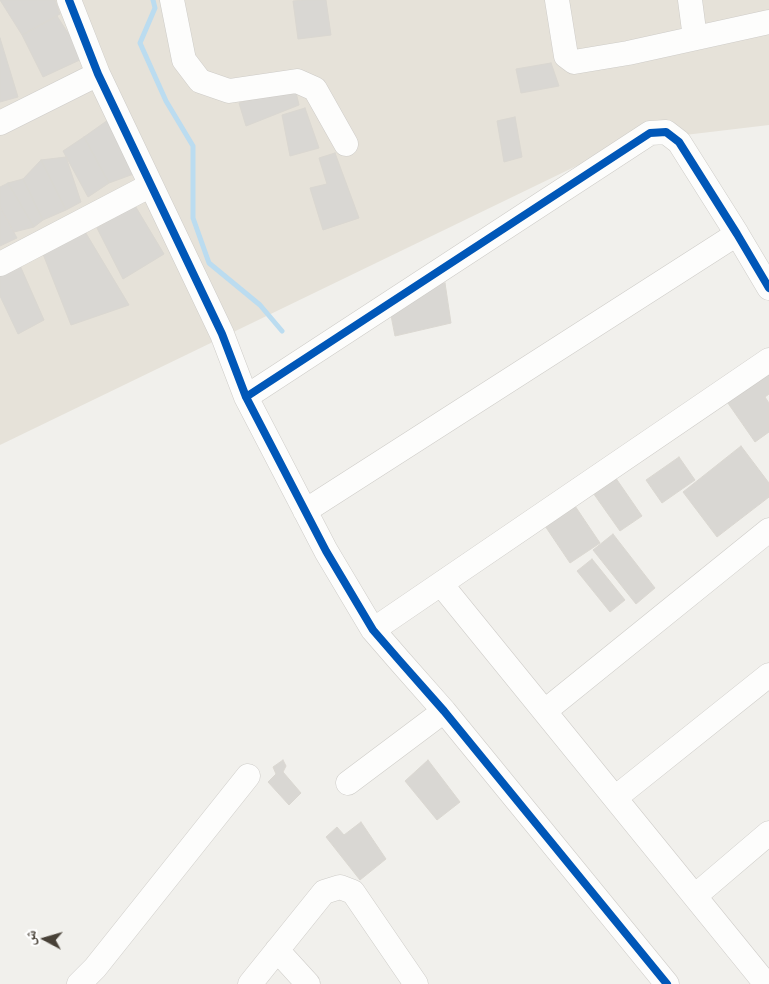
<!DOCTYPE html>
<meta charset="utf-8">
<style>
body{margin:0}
#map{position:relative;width:769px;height:984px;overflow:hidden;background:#f1f0ec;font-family:Mulish,"Noto Naskh Arabic",sans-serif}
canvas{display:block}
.north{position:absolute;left:20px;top:914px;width:50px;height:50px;-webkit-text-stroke:4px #fff;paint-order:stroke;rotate:276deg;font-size:14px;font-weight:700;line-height:20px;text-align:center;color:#484137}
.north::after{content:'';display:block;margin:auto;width:18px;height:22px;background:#484137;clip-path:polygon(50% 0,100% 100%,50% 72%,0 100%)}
</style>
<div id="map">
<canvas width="769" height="984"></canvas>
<div class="north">ش</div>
</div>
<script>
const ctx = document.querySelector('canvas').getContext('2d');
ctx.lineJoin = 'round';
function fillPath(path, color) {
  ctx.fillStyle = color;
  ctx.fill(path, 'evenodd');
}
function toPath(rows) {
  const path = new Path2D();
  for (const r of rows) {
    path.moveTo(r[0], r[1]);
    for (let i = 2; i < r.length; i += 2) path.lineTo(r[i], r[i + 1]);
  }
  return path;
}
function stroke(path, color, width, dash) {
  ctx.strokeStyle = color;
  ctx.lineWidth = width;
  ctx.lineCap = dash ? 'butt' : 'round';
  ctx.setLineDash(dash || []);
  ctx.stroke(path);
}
const residential = toPath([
 [0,0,769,0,769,125,626,142,0,445]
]);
const stream = toPath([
 [153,0,155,8,140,43,166,101,193,146,193,218,209,263,260,305,282,331]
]);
const building = toPath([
 [0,0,55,0,60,14,22,35,0,0],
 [303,0,326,0,331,35,298,39,293,1,303,0],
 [57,16,84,58,43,77,22,35,57,16],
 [0,38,18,97,0,102,0,38],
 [551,63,559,86,521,93,516,69,551,63],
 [295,88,299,105,246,126,239,103,295,88],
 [305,108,319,148,290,156,282,115,305,108],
 [515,117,522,157,504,162,497,121,515,117],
 [108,120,139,172,109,183,84,137,108,120],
 [84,137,109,183,88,197,63,151,84,137],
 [335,153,359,218,323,230,310,188,327,184,319,158,335,153],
 [66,157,81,202,66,210,41,160,66,157],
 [41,160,66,210,43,220,23,179,41,160],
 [23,179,43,220,34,227,8,183,23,179],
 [8,183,34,227,14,232,0,207,0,187,8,183],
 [134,204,164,254,123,279,97,228,134,204],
 [0,207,17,238,0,246,0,207],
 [84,230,129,305,71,325,43,254,84,230],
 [18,261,44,320,18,334,0,296,0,272,18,261],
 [445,283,451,323,395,336,387,295,445,283],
 [769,364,769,394,765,397,769,403,769,432,755,442,723,396,769,364],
 [741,446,769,483,769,497,717,537,683,492,741,446],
 [679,457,695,480,662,503,646,480,679,457],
 [613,474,642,516,620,531,591,490,613,474],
 [571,500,600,543,570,563,541,520,571,500],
 [613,534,655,588,636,604,593,550,613,534],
 [592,559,625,600,610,612,577,571,592,559],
 [283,760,286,766,283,772,301,793,289,805,268,782,276,774,273,767,283,760],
 [428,760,460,802,437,820,405,781,428,760],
 [361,822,386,859,360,880,326,837,337,827,344,835,361,822]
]);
const minor = toPath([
 [69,0,98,74,222,334,246,397,326,551,373,630,399,660,444,711,667,984],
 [172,0,184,60,200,81,229,91,297,81,315,89,346,144],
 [557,0,566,56,574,62,628,53,769,22],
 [690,0,695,38],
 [0,123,98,74],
 [0,264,151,185],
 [246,397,650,133,666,132,679,142,737,234,769,288],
 [305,511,737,234],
 [441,584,766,984],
 [373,630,769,360],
 [545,711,769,530],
 [348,783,444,711],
 [615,798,769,675],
 [695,896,769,833],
 [277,950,308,984],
 [79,984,95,968,248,776],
 [250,984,324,892,340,887,353,892,416,984]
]);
const cycleway = toPath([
 [69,0,98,74,222,334,246,397,326,551,373,630,399,660,444,711,667,984],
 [246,397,650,133,666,132,679,142,737,234,769,288]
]);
fillPath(residential, '#e6e2d9');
stroke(stream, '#bbdcf0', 5);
fillPath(building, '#d9d7d3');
stroke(building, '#dad7d1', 1);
stroke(minor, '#ceccc8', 25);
stroke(minor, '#fdfdfc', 24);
stroke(cycleway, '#0057b8', 8);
</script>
